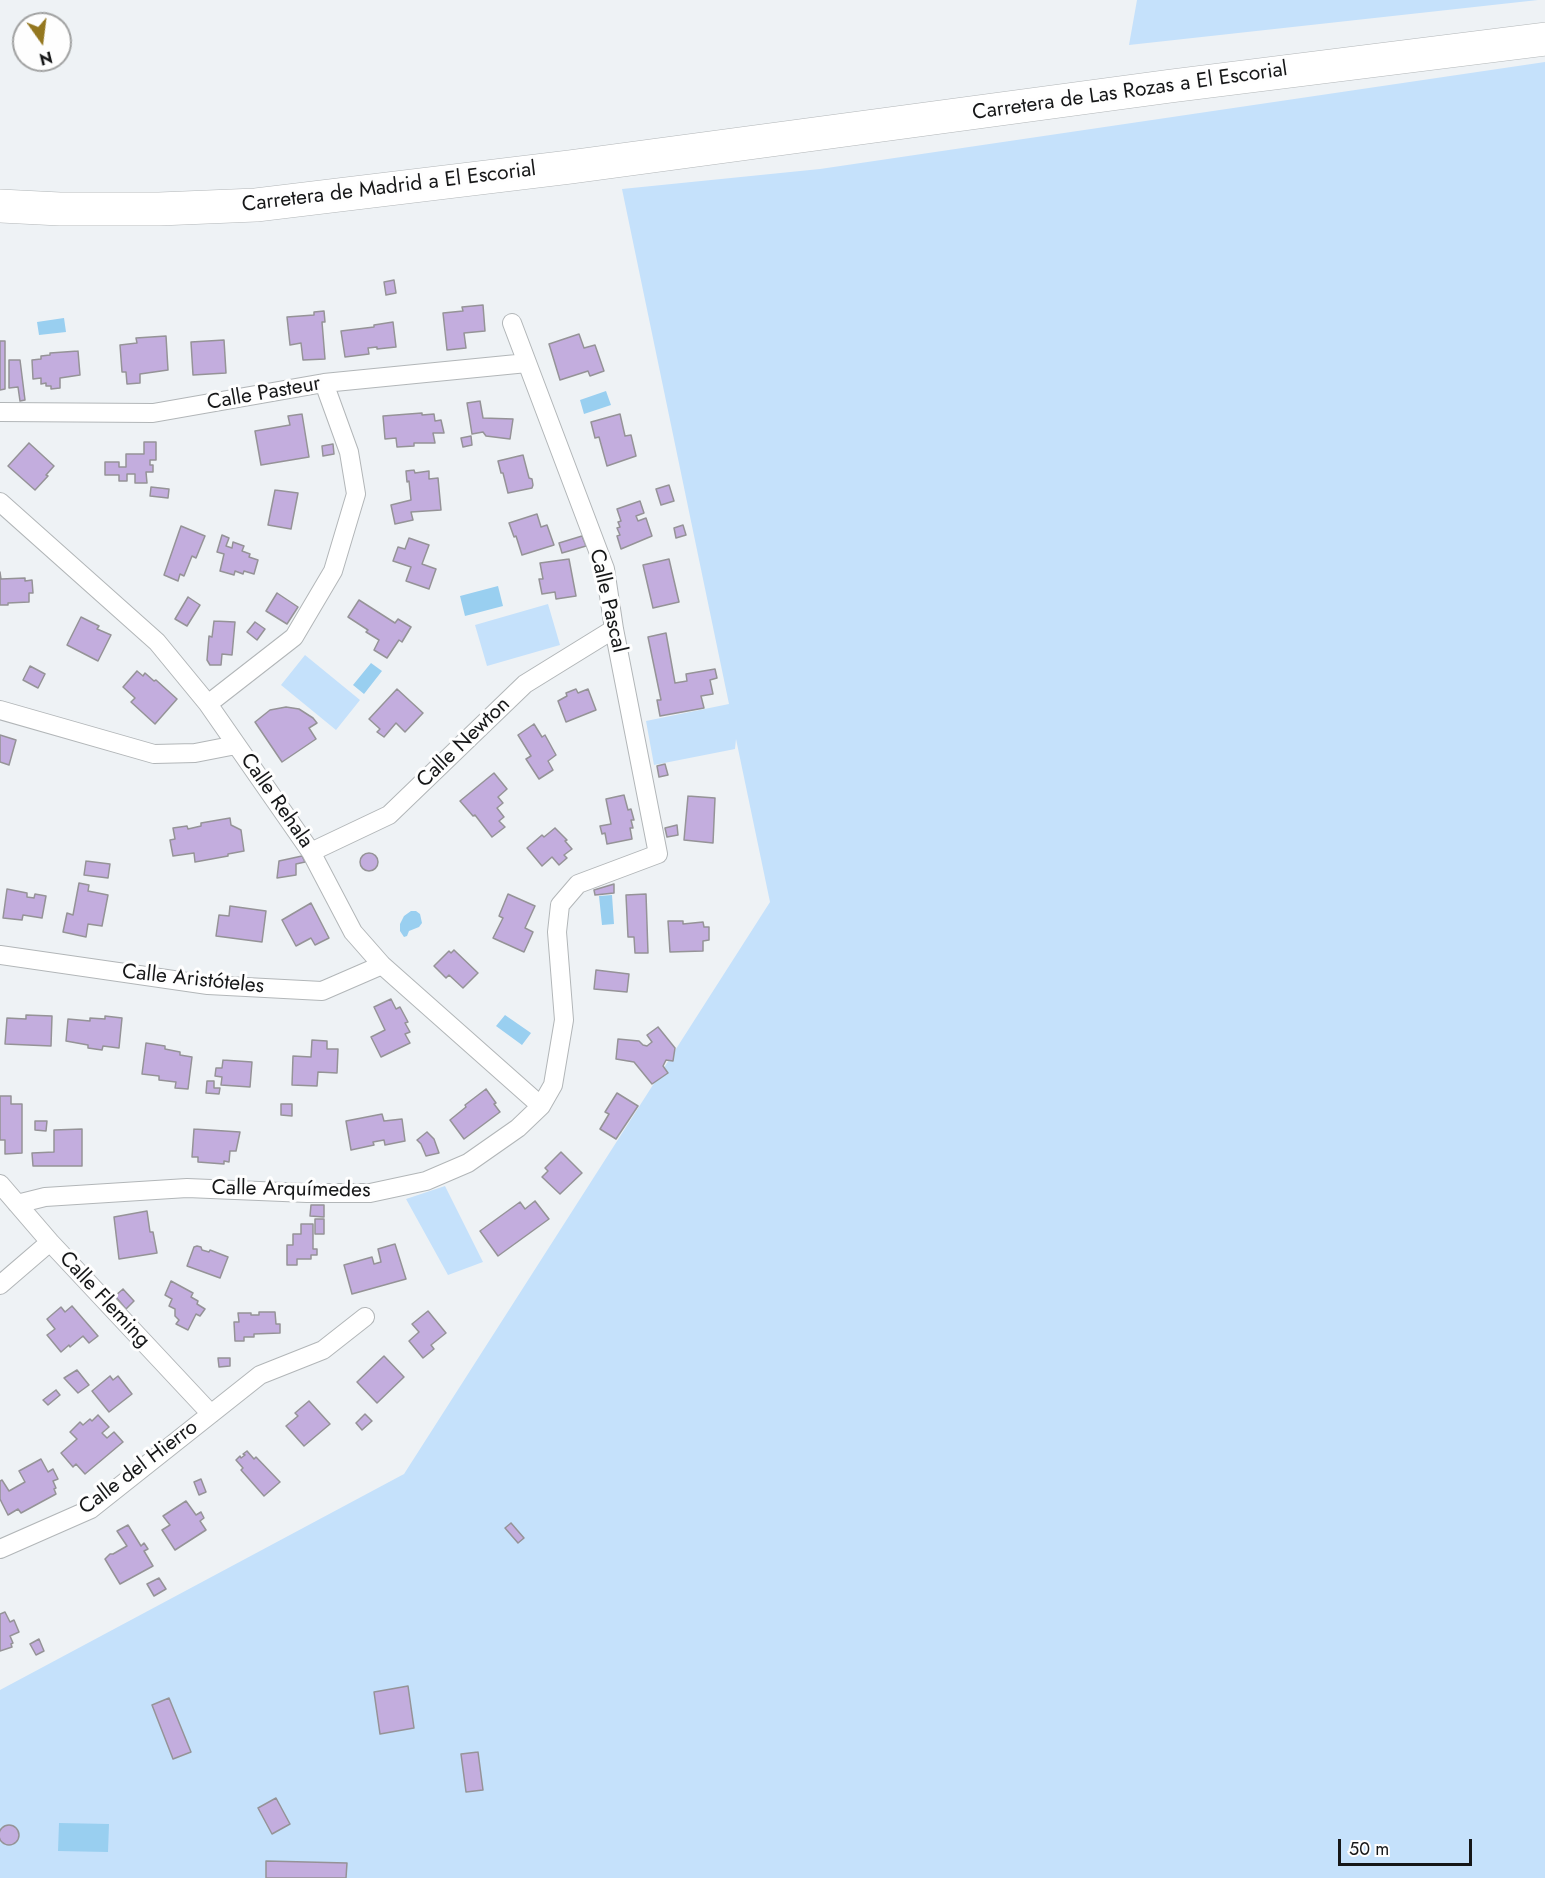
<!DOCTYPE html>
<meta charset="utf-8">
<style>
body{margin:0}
#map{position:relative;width:1545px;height:1878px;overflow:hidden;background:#eef2f5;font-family:Jost,sans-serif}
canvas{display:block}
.north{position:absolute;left:12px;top:12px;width:60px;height:60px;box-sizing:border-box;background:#fefefe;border:2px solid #a1a2a2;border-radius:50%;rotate:166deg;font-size:16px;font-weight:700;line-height:24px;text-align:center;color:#161718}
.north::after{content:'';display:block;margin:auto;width:21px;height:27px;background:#94771f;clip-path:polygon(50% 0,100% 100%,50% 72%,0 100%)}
.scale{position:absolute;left:1338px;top:1839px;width:134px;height:27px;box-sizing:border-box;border:3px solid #161718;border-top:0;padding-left:8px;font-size:18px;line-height:21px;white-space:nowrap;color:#161718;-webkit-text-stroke:4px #fefefe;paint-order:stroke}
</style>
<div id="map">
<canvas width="1545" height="1878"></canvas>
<div class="north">N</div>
<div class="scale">50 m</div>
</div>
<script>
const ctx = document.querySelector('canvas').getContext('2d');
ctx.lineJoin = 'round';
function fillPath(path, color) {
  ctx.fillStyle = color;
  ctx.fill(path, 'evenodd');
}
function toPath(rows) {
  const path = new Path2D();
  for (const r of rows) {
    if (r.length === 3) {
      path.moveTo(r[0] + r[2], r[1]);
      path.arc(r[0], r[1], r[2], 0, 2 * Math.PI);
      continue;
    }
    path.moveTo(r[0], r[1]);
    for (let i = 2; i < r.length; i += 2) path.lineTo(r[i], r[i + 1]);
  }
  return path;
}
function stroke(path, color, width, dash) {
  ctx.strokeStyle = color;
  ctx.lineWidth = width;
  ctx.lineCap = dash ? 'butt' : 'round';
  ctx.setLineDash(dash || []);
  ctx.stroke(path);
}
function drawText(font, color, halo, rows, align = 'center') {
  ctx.font = font + ' Jost,sans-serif';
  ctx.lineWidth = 6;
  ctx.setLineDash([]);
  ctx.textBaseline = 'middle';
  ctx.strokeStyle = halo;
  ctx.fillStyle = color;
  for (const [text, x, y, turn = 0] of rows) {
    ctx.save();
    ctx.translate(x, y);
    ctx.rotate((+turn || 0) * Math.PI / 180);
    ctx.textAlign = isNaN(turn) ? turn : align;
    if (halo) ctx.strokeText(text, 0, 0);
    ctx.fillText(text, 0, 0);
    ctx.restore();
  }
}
const green = toPath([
 [1137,0,1538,0,1129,45],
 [1545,62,1545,1878,0,1878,0,1690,404,1474,770,902,736,739,735,749,654,765,646,721,729,704,622,189,820,169],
 [548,604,560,645,487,666,475,625],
 [305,655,360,700,336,730,281,685],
 [445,1186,483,1262,448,1275,406,1199]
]);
const water = toPath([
 [64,318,66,332,39,335,37,322],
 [606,391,611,405,584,414,580,400],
 [498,586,503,606,465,616,460,596],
 [371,663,382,671,364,694,353,685],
 [612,895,614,924,602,925,599,896],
 [411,911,416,911,420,914,422,923,419,927,409,931,407,936,404,937,400,931,400,924,404,916],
 [505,1015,531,1033,522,1045,496,1026],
 [59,1823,109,1824,108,1852,58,1851]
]);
const building = toPath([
 [394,280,396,293,386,295,384,282,394,280],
 [483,305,485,331,464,333,466,348,447,350,443,313,463,311,462,307,483,305],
 [324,311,325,322,322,322,325,359,303,360,301,343,290,345,287,317,314,315,314,312,324,311],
 [393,322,396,347,377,349,377,347,368,348,369,354,345,357,341,331,374,327,374,325,393,322],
 [579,334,584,348,595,345,604,371,590,376,588,371,560,380,549,344,579,334],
 [166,336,168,370,140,374,140,383,127,384,126,372,122,372,120,345,137,343,136,338,166,336],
 [224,340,226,373,193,375,191,342,224,340],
 [0,341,5,341,5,389,0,390,0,341],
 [78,351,80,375,60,378,60,388,51,389,51,386,46,386,46,383,41,384,41,378,33,379,32,360,41,359,41,356,50,355,50,353,78,351],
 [9,360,20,360,25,400,20,401,18,387,9,388,9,360],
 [480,401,483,418,513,419,510,439,486,436,483,432,472,434,467,403,480,401],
 [422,413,422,415,434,414,435,421,441,420,444,433,433,433,435,443,414,443,414,446,397,447,396,438,385,439,383,416,422,413],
 [302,414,309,457,261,465,255,431,290,425,288,416,302,414],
 [620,414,625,436,631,435,636,456,607,466,599,437,595,438,591,422,620,414],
 [471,436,472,445,463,447,461,438,471,436],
 [144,442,156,442,156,460,150,460,150,465,153,465,153,472,146,472,147,483,135,483,135,474,127,474,127,481,119,481,119,475,105,475,105,462,119,462,119,467,126,467,126,454,144,454,144,442],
 [29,443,54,466,46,475,48,476,35,490,8,466,29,443],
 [333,444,334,454,323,456,322,446,333,444],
 [523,455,529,478,532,479,533,485,532,488,508,493,503,473,501,473,498,461,523,455],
 [414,470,415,473,429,471,429,479,438,478,441,510,411,512,413,520,395,524,391,505,411,500,409,481,407,482,406,471,414,470],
 [669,485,674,501,661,505,656,489,669,485],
 [151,487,169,489,168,498,150,496,151,487],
 [275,490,298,493,291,529,268,525,275,490],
 [640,501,644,513,636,516,638,521,646,518,652,536,621,549,617,536,620,535,617,528,620,527,618,522,621,521,617,509,640,501],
 [537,514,541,527,547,525,554,545,522,555,516,536,514,537,509,523,537,514],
 [683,525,686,535,676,538,674,528,683,525],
 [181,526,205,536,196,558,192,556,184,576,180,574,178,581,164,575,181,526],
 [222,535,229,538,226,546,232,548,233,542,244,546,242,551,250,554,249,557,258,560,254,574,244,571,243,574,235,571,234,575,220,571,224,554,217,552,222,535],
 [582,536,586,546,562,553,559,543,582,536],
 [409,538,429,545,422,564,436,569,429,589,406,581,411,567,393,561,398,547,405,549,409,538],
 [569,559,576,596,556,599,555,592,542,594,539,579,543,579,540,563,569,559],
 [669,559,679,602,653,608,643,565,669,559],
 [0,572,1,579,25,578,25,581,32,580,33,593,29,593,29,602,8,603,8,605,0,605,0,572],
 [277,593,298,607,287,624,266,611,277,593],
 [188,597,200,605,187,626,175,619,188,597],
 [359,600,395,623,398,619,411,627,402,642,399,640,387,658,374,650,379,640,366,632,368,630,348,617,359,600],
 [81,617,99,626,97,629,111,635,98,661,67,645,81,617],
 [214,621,235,622,232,655,222,654,221,665,210,665,207,660,209,636,212,637,214,621],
 [255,622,265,629,257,640,247,632,255,622],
 [666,633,675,683,687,681,686,674,715,669,717,678,710,680,713,694,701,696,704,708,660,716,657,700,661,700,648,637,666,633],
 [30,666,45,674,38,688,23,680,30,666],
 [137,671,143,676,145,673,154,681,156,680,177,699,155,724,131,702,135,698,123,687,137,671],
 [397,689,423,713,405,732,396,723,384,737,377,732,380,729,369,719,397,689],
 [576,689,578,693,588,689,596,710,566,722,558,701,567,696,566,693,576,689],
 [286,707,299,709,313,718,317,723,309,728,316,739,282,762,255,722,270,710,286,707],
 [534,724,542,737,545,735,556,755,548,761,553,770,539,779,526,759,531,756,518,735,534,724],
 [0,735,16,740,9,765,0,762,0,735],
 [665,764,668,775,659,777,657,766,665,764],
 [494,773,507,789,498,797,503,803,497,808,504,817,499,821,505,827,492,837,475,815,473,816,460,801,494,773],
 [624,795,628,810,631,809,634,820,631,820,633,828,630,828,632,839,607,844,605,833,602,834,600,826,611,824,606,799,624,795],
 [688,796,715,798,713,843,684,840,688,796],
 [230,818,231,825,241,830,244,851,228,854,228,856,195,862,194,853,173,856,170,840,175,839,173,828,187,826,188,829,201,826,201,823,230,818],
 [677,825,678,835,667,837,665,828,677,825],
 [555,828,567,840,565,841,572,849,564,855,567,858,559,865,552,857,542,866,527,848,542,835,544,837,555,828],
 [369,862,9],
 [302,856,305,862,296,864,296,875,277,878,279,861,302,856],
 [86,861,110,864,108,878,84,875,86,861],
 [79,883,89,885,88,891,108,895,102,926,88,924,86,937,63,932,67,913,73,915,79,883],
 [614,884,614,893,595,895,594,890,614,884],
 [7,889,27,893,27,897,34,898,35,894,46,896,42,918,23,915,22,920,3,918,7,889],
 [508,894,535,906,525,928,533,932,524,952,493,938,503,918,499,916,508,894],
 [646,894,648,953,635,953,634,937,628,937,626,895,646,894],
 [311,903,329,938,315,945,311,938,296,946,282,920,311,903],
 [230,906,266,911,262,942,216,936,219,915,229,916,230,906],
 [668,921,683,921,683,924,703,922,704,927,709,927,709,940,703,941,703,951,670,952,668,921],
 [454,950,478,973,463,988,449,975,446,978,434,966,449,951,451,953,454,950],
 [596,970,629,974,627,992,594,989,596,970],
 [391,999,396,1009,400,1007,408,1022,405,1023,410,1032,405,1034,410,1043,381,1057,371,1037,385,1030,374,1007,391,999],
 [26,1015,52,1016,51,1046,5,1044,7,1018,26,1019,26,1015],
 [105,1016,122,1018,119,1048,103,1046,102,1050,88,1048,88,1045,66,1041,68,1019,90,1021,90,1018,105,1019,105,1016],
 [658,1027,675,1048,673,1061,666,1060,663,1066,668,1073,652,1084,634,1062,616,1059,618,1039,639,1041,643,1045,647,1046,652,1042,647,1035,658,1027],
 [312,1040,327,1041,327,1049,338,1049,337,1073,318,1072,317,1086,292,1085,293,1056,311,1057,312,1040],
 [146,1043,165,1046,165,1049,180,1052,180,1055,192,1057,188,1089,175,1088,176,1082,159,1080,159,1076,142,1074,146,1043],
 [223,1060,252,1062,250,1087,221,1085,222,1077,215,1076,216,1068,222,1068,223,1060],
 [207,1081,214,1081,214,1088,220,1088,219,1094,206,1093,207,1081],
 [486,1089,496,1103,494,1104,500,1112,464,1139,450,1120,466,1107,465,1105,486,1089],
 [617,1093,638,1106,616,1139,600,1129,609,1114,605,1112,617,1093],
 [0,1096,11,1096,11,1104,22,1104,22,1153,5,1154,5,1140,0,1140,0,1096],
 [281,1104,292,1104,292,1116,281,1115,281,1104],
 [382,1114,384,1121,402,1119,405,1141,385,1145,384,1140,373,1142,374,1145,351,1150,346,1121,382,1114],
 [35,1121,47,1121,46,1131,35,1130,35,1121],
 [82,1129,82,1166,33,1166,32,1153,54,1152,54,1130,82,1129],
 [194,1129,240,1132,236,1151,230,1151,229,1162,224,1161,224,1164,198,1162,198,1157,192,1157,194,1129],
 [427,1132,434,1139,439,1153,426,1156,421,1144,417,1140,427,1132],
 [561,1152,582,1173,560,1194,542,1177,548,1171,545,1168,561,1152],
 [535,1201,549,1219,498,1256,480,1231,520,1202,525,1209,535,1201],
 [311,1205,324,1205,324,1217,310,1216,311,1205],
 [147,1211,150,1232,153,1232,157,1253,119,1259,114,1217,147,1211],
 [315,1219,324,1219,324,1234,315,1234,315,1219],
 [301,1224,313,1224,313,1249,317,1249,317,1255,311,1255,311,1259,297,1259,297,1265,287,1265,287,1245,293,1245,293,1234,301,1234,301,1224],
 [395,1244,406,1279,352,1294,344,1265,372,1257,374,1264,381,1262,378,1249,395,1244],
 [197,1246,201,1247,202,1250,209,1252,210,1250,228,1257,220,1278,187,1266,194,1247,197,1246],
 [171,1281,193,1293,191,1297,198,1301,197,1304,205,1309,200,1316,196,1314,188,1330,176,1324,179,1320,175,1316,175,1309,169,1306,172,1299,165,1295,171,1281],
 [123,1289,134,1301,126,1309,115,1296,123,1289],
 [72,1306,98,1336,89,1343,83,1336,70,1347,69,1345,61,1352,47,1335,55,1329,47,1319,61,1307,65,1312,72,1306],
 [428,1311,446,1333,431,1345,434,1349,423,1358,409,1341,419,1332,412,1324,428,1311],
 [259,1312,275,1312,276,1324,280,1324,280,1333,254,1334,254,1337,244,1337,244,1341,235,1341,234,1322,239,1322,238,1313,251,1313,251,1315,259,1315,259,1312],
 [384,1356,404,1377,377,1403,357,1382,384,1356],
 [218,1358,230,1358,230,1366,219,1367,218,1358],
 [77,1370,89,1385,78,1393,64,1378,77,1370],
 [110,1376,113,1380,118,1376,132,1394,109,1412,92,1391,110,1376],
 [56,1390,60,1395,48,1405,43,1400,56,1390],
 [309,1401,330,1424,304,1446,286,1426,298,1416,295,1413,309,1401],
 [365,1414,372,1421,362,1430,356,1423,365,1414],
 [98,1415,109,1427,102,1433,107,1438,114,1432,123,1442,85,1474,76,1464,73,1467,61,1453,77,1439,70,1432,80,1422,83,1425,90,1419,92,1421,98,1415],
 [247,1451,254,1459,256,1457,280,1482,264,1496,241,1470,243,1468,236,1460,240,1456,241,1458,245,1455,243,1454,247,1451],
 [41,1459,48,1472,53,1469,58,1479,53,1481,56,1488,54,1489,56,1494,21,1513,18,1509,8,1515,0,1499,0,1481,2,1480,9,1491,25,1482,19,1471,41,1459],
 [201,1479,206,1492,199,1495,194,1482,201,1479],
 [186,1501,196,1515,201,1512,204,1518,200,1521,206,1530,175,1550,162,1530,170,1525,163,1516,186,1501],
 [511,1523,524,1538,518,1543,505,1528,511,1523],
 [128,1525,141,1546,144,1543,148,1549,144,1551,153,1566,120,1584,105,1559,110,1554,113,1554,127,1546,117,1531,128,1525],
 [159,1578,166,1589,154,1596,147,1584,159,1578],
 [5,1612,10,1622,14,1620,19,1632,10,1636,13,1643,11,1644,12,1647,0,1651,0,1614,5,1612],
 [39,1639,44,1651,36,1655,30,1644,39,1639],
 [408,1686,414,1728,380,1734,374,1692,408,1686],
 [169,1698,191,1752,173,1759,152,1705,169,1698],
 [478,1752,483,1790,466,1792,461,1754,478,1752],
 [276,1798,290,1824,272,1834,258,1808,276,1798],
 [9,1835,10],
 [266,1861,347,1863,346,1878,266,1878,266,1861]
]);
const street = toPath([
 [0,412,153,413,324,383,527,363],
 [0,502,157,642,208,704,311,852,353,932,382,965,541,1106],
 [208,704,294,637,333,571,356,494,349,452,324,383],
 [0,710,154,754,195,753,236,745],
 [311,852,389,815,525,684,614,629],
 [0,955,208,985,322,991,382,965],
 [0,1184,50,1242,211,1414],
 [17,1204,45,1197,187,1188,307,1193,370,1193,426,1181,468,1163,518,1128,541,1106,553,1085,564,1020,557,932,560,905,578,884,658,854,614,629,605,569,512,323],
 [0,1285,50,1242],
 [0,1549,91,1509,260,1375,323,1350,365,1317]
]);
const highway = toPath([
 [0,206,60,209,159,209,256,205,570,167,1171,86,1545,39]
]);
const streetNames = [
 ["Carretera de Las Rozas a El Escorial",1130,92,-8],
 ["Carretera de Madrid a El Escorial",389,188,-7],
 ["Calle Pasteur",264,394,-10],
 ["Calle Pascal",607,601,77],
 ["Calle Newton",464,743,-44],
 ["Calle Rehala",276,801,55],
 ["Calle Aristóteles",193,980,6],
 ["Calle Arquímedes",291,1190,1],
 ["Calle Fleming",104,1300,47],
 ["Calle del Hierro",139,1468,-37]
];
fillPath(green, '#c5e1fb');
fillPath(water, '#99cff0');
fillPath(building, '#c3adde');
stroke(building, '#959397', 1.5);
stroke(street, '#b2b6b8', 20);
stroke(highway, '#b2b6b8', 34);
stroke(street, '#fff', 18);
stroke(highway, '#fff', 33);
drawText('21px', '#161718', '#fefefe', streetNames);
</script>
